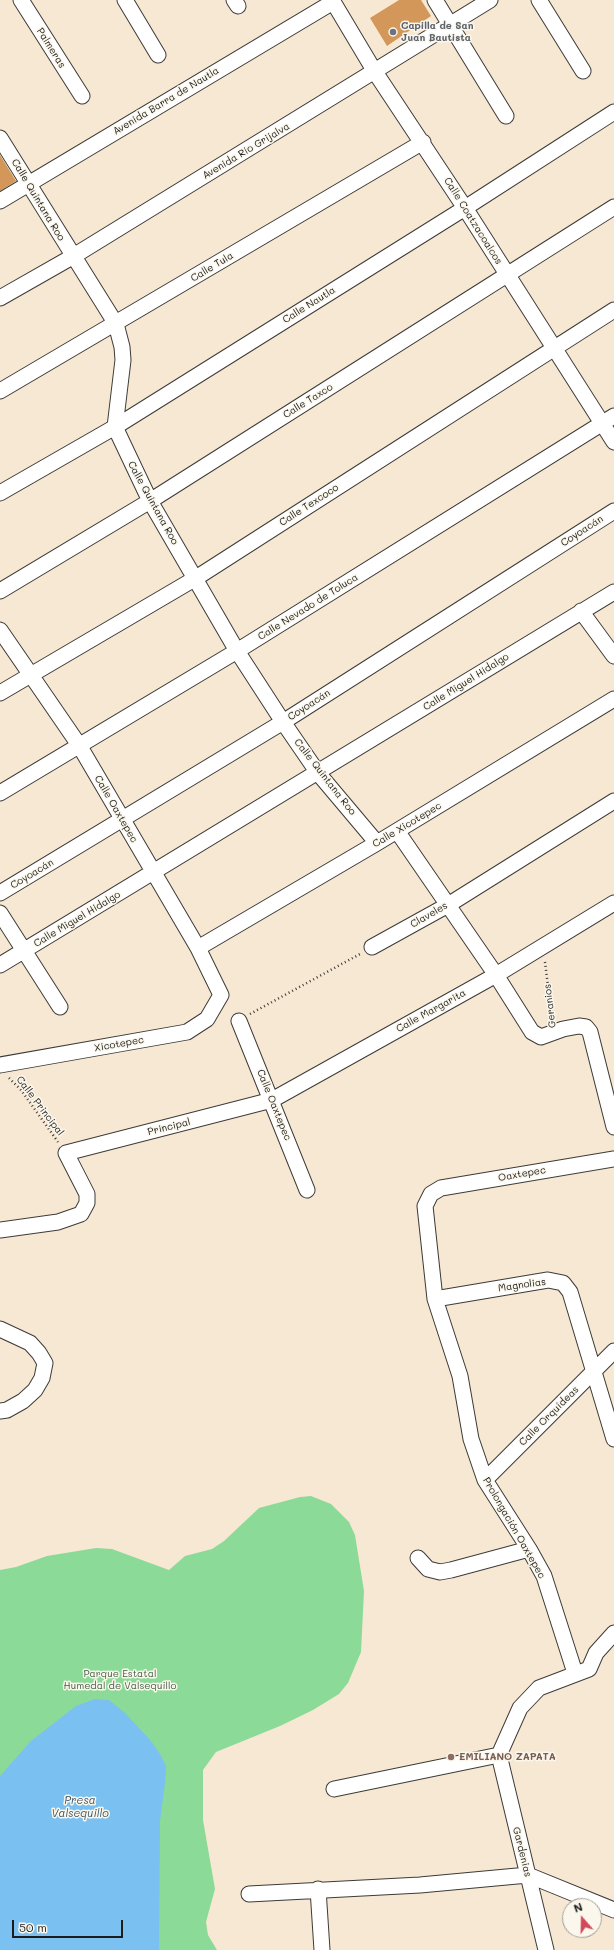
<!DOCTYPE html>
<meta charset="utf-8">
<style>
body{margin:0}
#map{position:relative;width:614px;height:1950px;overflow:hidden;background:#f7e8d3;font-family:Mali,sans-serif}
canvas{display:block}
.north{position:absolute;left:562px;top:1898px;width:40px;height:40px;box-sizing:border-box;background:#fbf7ec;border:1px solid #a29f99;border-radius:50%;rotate:340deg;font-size:11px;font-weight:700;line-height:16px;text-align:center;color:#1c1c1c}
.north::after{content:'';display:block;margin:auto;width:14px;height:18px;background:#d1495b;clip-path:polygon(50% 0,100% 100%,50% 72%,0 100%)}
.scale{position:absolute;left:12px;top:1920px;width:111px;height:18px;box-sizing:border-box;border:2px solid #1c1c1c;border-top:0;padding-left:5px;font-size:12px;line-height:14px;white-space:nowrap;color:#1c1c1c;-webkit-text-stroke:3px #fbf7ec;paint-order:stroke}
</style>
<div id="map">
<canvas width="614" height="1950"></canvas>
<div class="north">N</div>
<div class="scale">50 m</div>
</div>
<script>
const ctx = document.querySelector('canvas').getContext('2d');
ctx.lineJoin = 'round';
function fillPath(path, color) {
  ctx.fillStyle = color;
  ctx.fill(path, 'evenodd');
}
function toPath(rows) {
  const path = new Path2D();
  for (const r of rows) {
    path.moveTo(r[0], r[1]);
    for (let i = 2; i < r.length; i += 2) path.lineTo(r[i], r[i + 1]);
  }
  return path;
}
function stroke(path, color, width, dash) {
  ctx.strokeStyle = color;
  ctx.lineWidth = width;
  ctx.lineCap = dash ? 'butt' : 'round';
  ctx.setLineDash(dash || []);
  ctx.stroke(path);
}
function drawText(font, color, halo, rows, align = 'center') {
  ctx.font = font + ' Mali,sans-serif';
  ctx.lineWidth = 3;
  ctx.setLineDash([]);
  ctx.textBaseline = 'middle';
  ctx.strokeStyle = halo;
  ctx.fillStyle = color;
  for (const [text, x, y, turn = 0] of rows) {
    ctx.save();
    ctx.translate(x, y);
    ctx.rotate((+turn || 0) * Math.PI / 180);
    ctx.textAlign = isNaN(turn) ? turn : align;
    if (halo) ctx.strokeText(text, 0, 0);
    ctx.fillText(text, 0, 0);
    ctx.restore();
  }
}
const green = toPath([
 [311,1496,331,1504,349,1522,355,1535,364,1591,361,1652,348,1683,339,1694,313,1710,280,1726,216,1752,203,1770,203,1820,215,1889,206,1922,208,1935,217,1950,0,1950,0,1570,16,1567,47,1556,96,1548,112,1549,169,1570,185,1556,212,1549,224,1541,259,1508,300,1497]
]);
const water = toPath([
 [95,1699,109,1700,125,1713,151,1741,160,1754,166,1766,165,1783,160,1821,159,1950,0,1950,0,1776,31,1741,76,1706]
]);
const building = toPath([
 [399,0,421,0,431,16,387,46,370,18],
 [0,155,16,181,0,191]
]);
const path = toPath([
 [545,962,552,1019],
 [250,1014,360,954],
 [9,1078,21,1090,58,1142]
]);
const street = toPath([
 [21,0,82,96],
 [125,0,158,55],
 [234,0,238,6],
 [332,0,375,72,465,208,614,442],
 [435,0,506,116],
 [539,0,583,71],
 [0,138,116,324,122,347,123,360,115,427,150,501,237,651,283,722,318,773,377,843],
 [0,201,333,2],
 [0,298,72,257,490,0],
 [0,391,423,142],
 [0,493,115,427,465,208,614,112],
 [0,591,150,501,614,207],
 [581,611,614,656],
 [0,630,79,745,198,948,221,995,207,1019,187,1032,0,1065],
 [0,693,196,578,614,310],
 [0,793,237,651,614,416],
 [397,831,496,975,532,1032,541,1037,563,1029,579,1026,586,1027,590,1032,614,1127],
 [0,893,283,722,614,511],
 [0,913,60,1007],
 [372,947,448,905,614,801],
 [198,948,377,843,614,699],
 [0,965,614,592],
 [239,1021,307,1190],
 [0,1230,58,1222,81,1214,87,1203,87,1194,66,1153,272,1100,496,975,614,903],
 [435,1299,548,1280,563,1283,570,1292,614,1439],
 [0,1329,30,1343,39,1353,45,1363,42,1378,35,1390,23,1401,7,1410,0,1411],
 [485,1480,614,1351],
 [418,1558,428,1569,440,1572,451,1570,529,1549],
 [575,1673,544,1576,529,1549,485,1480,471,1439,460,1376,435,1299,425,1206,431,1194,441,1188,614,1159],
 [499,1755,546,1950],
 [499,1755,520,1708,539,1688,589,1669,596,1653,614,1633],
 [334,1789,499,1755],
 [318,1889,322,1950],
 [249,1894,420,1885,528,1875,614,1910]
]);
const markers = [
 [393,32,4,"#6b7280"],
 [451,1757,4,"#8d6e63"]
];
const worshipNames = [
 ["Capilla de San",401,26],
 ["Juan Bautista",401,38]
];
const streetNames = [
 ["Palmeras",51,48,58],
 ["Avenida Barra de Nautla",166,101,-31],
 ["Avenida Río Grijalva",246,151,-31],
 ["Calle Quintana Roo",38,200,59],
 ["Calle Coatzacoalcos",473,221,58],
 ["Calle Tula",212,267,-31],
 ["Calle Nautla",309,305,-32],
 ["Calle Taxco",308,401,-32],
 ["Calle Quintana Roo",153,503,61],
 ["Calle Texcoco",309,505,-33],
 ["Coyoacán",582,531,-33],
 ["Calle Nevado de Toluca",308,607,-32],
 ["Calle Miguel Hidalgo",466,682,-32],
 ["Coyoacán",309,705,-33],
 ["Calle Quintana Roo",325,777,52],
 ["Calle Oaxtepec",116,809,60],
 ["Calle Xicotepec",407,825,-31],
 ["Coyoacán",32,874,-31],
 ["Claveles",429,915,-30],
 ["Calle Miguel Hidalgo",77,919,-31],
 ["Geranios",550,1006,-97],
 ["Calle Margarita",431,1011,-29],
 ["Xicotepec",119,1044,-10],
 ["Calle Oaxtepec",274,1105,68],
 ["Calle Principal",40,1106,53],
 ["Principal",169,1127,-14],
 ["Oaxtepec",522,1174,-10],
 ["Magnolias",522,1285,-8],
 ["Calle Orquídeas",549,1416,-45],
 ["Prolongación Oaxtepec",514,1528,60],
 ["Gardenias",522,1852,76]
];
const parkNames = [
 ["Parque Estatal",120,1674],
 ["Humedal de Valsequillo",120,1686]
];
const educationNames = [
 ["EMILIANO ZAPATA",459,1757]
];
const waterNames = [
 ["Presa",80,1801],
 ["Valsequillo",80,1814]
];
fillPath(green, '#8cda98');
fillPath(water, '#7ac0f1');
fillPath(building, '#d39759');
stroke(street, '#3d3b37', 17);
stroke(path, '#3d3b37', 2.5, [1, 3]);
stroke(street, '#fff', 15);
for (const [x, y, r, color] of markers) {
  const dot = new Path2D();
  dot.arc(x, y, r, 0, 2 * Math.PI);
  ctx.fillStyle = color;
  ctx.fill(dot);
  stroke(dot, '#fbf7ec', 1.5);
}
drawText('bold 10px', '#5b616d', '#fbf7ec', worshipNames, 'left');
drawText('10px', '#1c1c1c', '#fbf7ec', streetNames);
drawText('10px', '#435e47', '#fbf7ec', parkNames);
drawText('bold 10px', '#785e54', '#fbf7ec', educationNames, 'left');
drawText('italic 11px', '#3d5567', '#fbf7ec', waterNames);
</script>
